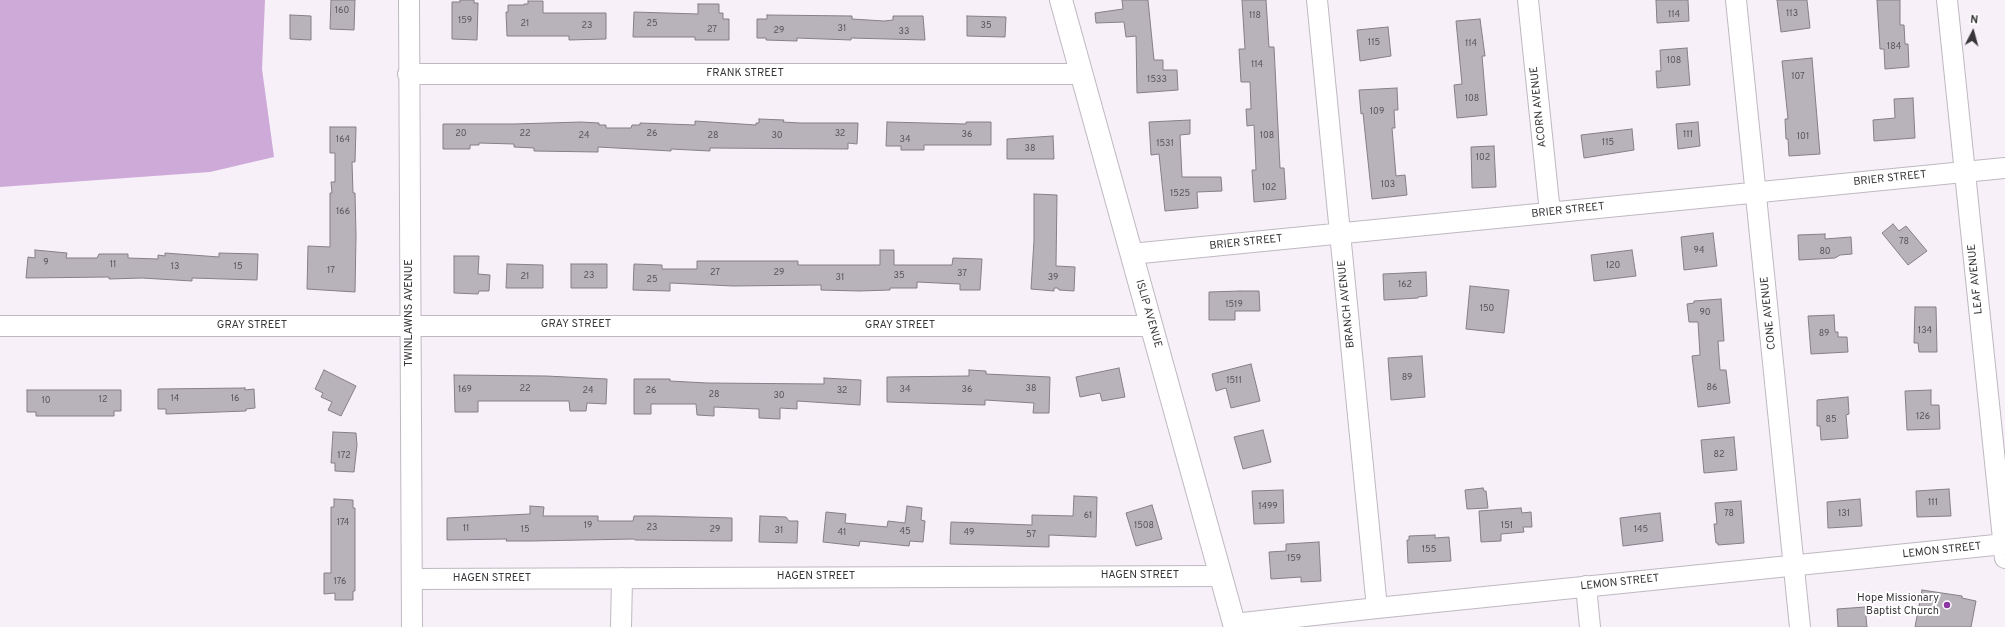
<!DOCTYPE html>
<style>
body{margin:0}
#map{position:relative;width:2005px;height:627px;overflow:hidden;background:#f7f0f9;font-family:Overpass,sans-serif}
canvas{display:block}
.north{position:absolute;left:1953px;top:12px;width:40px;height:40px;-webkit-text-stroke:3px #fff;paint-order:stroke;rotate:6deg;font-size:11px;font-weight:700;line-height:16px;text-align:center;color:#39363a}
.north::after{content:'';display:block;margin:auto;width:14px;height:18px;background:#39363a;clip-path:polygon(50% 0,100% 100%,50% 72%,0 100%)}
</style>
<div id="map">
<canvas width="2005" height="627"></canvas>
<div class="north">N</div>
</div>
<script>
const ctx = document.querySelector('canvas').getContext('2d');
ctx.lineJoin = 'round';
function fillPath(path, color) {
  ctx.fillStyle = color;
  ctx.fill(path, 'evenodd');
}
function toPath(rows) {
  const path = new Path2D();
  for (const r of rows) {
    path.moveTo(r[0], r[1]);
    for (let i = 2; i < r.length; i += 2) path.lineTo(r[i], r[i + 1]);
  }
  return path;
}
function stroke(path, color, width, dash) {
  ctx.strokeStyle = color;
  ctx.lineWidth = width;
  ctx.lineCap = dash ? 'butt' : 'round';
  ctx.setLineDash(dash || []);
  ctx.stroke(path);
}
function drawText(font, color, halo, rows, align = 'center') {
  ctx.font = font + ' Overpass,sans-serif';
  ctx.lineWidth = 4;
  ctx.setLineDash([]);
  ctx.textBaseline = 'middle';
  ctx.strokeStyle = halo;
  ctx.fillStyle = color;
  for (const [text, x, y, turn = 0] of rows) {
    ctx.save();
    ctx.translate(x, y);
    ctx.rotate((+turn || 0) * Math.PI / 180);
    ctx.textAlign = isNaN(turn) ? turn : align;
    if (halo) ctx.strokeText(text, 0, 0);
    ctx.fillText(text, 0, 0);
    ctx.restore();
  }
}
const forest = toPath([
 [0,0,265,0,262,69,274,157,210,172,0,187]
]);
const building = toPath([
 [331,0,355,0,354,30,330,29,331,0],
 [460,0,474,0,474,3,478,3,477,40,452,39,452,2,460,2,460,0],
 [1122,0,1148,0,1154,60,1163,60,1163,70,1177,70,1178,90,1137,93,1136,36,1126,37,1124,22,1096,23,1095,13,1123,9,1122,0],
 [1242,0,1266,0,1269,47,1274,47,1280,168,1284,168,1286,199,1254,202,1252,170,1256,170,1254,125,1247,126,1246,109,1251,109,1250,82,1241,82,1239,49,1245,49,1242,0],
 [1656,0,1688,0,1689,21,1657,23,1656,0],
 [1777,0,1807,0,1810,28,1781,32,1777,0],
 [1877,0,1900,0,1900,25,1904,25,1905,44,1908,44,1909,67,1885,69,1884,49,1880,49,1877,0],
 [528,1,543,1,543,13,606,13,606,39,569,40,569,36,507,36,506,12,508,12,508,5,524,5,524,4,528,4,528,1],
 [698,4,719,4,719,13,723,13,723,19,729,19,729,40,695,40,695,37,633,37,634,12,698,14,698,4],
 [290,15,311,16,311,40,290,39,290,15],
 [767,15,852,16,852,19,884,21,893,20,893,16,923,16,925,40,851,38,851,40,797,38,797,41,766,40,766,38,757,38,757,19,767,19,767,15],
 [967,16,1006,17,1005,37,967,36,967,16],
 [1480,19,1485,56,1482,56,1487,115,1457,118,1454,85,1462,84,1456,21,1480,19],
 [1388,27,1391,56,1360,61,1357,30,1388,27],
 [1687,48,1690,85,1657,88,1656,71,1661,71,1660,50,1687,48],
 [1812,58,1820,154,1789,156,1788,139,1786,139,1785,119,1788,119,1782,61,1812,58],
 [1397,88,1398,110,1394,110,1395,128,1392,128,1396,176,1405,175,1407,195,1372,199,1363,113,1361,114,1359,90,1397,88],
 [1913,98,1915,138,1874,141,1873,120,1895,118,1894,99,1913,98],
 [759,119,784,120,783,122,800,123,858,123,857,144,848,143,848,149,710,148,710,151,671,149,671,151,598,147,598,152,534,151,534,148,514,147,514,144,479,143,479,145,470,145,470,149,443,149,443,124,514,124,581,122,599,123,599,125,606,125,606,128,631,128,632,125,640,125,640,123,695,125,695,121,756,125,756,123,759,123,759,119],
 [1190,120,1190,134,1180,135,1182,177,1221,177,1222,191,1197,192,1198,208,1165,211,1159,154,1151,155,1149,122,1190,120],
 [887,122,966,124,966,122,991,122,991,145,924,145,924,150,901,150,901,146,886,146,887,122],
 [1698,122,1700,146,1678,149,1676,124,1698,122],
 [330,127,356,127,355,162,352,162,353,193,355,193,356,235,355,292,307,289,308,246,330,247,330,193,332,193,331,182,335,182,335,153,330,153,330,127],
 [1632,129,1634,150,1584,158,1581,135,1632,129],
 [1053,136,1054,159,1007,159,1007,139,1053,136],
 [1494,146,1496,187,1472,188,1471,147,1494,146],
 [1034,194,1057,195,1056,266,1075,267,1074,291,1059,290,1058,288,1054,288,1054,291,1031,289,1034,240,1034,194],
 [1893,224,1899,231,1906,226,1927,251,1908,265,1882,233,1893,224],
 [1713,233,1717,266,1684,270,1681,237,1713,233],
 [1825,234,1825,239,1851,237,1852,254,1840,255,1835,258,1799,260,1798,235,1825,234],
 [35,250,67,253,66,258,97,258,99,254,128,254,128,258,158,259,158,255,165,256,165,253,219,257,219,253,258,254,257,280,192,278,192,281,142,278,109,279,109,277,26,278,28,257,35,258,35,250],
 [880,250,894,250,894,265,952,265,953,258,982,259,980,290,960,290,960,284,917,282,917,288,890,288,890,290,859,291,821,290,821,285,733,286,670,283,670,291,633,290,634,264,662,265,662,269,697,269,697,261,798,261,798,265,880,265,880,250],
 [1632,250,1636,276,1594,281,1591,255,1632,250],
 [454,256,479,256,478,274,490,275,489,291,479,291,478,294,454,293,454,256],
 [507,264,543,265,543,288,506,288,507,264],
 [571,264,607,264,607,288,571,288,571,264],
 [1426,272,1427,296,1418,297,1418,298,1384,300,1383,274,1426,272],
 [1470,286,1509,290,1504,333,1466,329,1470,286],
 [1240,291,1259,291,1260,311,1235,311,1235,320,1209,320,1209,292,1240,291],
 [1721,299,1724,341,1718,341,1720,370,1726,370,1730,403,1698,407,1692,356,1700,355,1698,322,1689,322,1687,304,1694,303,1694,301,1721,299],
 [1915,307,1936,307,1937,352,1919,352,1918,343,1914,343,1915,307],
 [1834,315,1835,332,1838,332,1838,337,1847,337,1848,352,1811,354,1808,316,1834,315],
 [1422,356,1425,397,1391,400,1388,358,1422,356],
 [1251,364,1260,401,1231,408,1226,388,1216,391,1212,374,1251,364],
 [1119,368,1125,397,1102,401,1100,393,1080,397,1076,377,1119,368],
 [324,370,356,386,341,416,328,410,332,402,321,397,323,393,315,389,324,370],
 [969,370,986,371,986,374,1050,377,1049,413,1033,413,1034,403,985,400,985,405,887,402,887,377,969,376,969,370],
 [454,375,546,376,607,379,606,404,587,403,586,411,570,411,569,401,478,401,478,412,455,412,454,375],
 [824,378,861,380,860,405,797,401,797,409,780,408,780,419,759,418,759,409,714,407,714,416,697,415,696,404,651,404,651,414,634,414,634,379,670,379,670,381,707,383,824,384,824,378],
 [245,388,245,390,254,389,255,408,246,409,246,411,166,414,166,409,158,409,158,389,245,388],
 [27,390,121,390,121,411,114,411,114,416,36,416,36,412,27,412,27,390],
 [1931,390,1931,405,1939,405,1940,429,1907,430,1905,391,1931,390],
 [1848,397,1849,414,1846,415,1848,438,1821,440,1820,426,1817,426,1817,400,1848,397],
 [1263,430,1271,462,1243,469,1234,437,1263,430],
 [333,432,356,433,357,445,354,472,335,471,335,463,331,463,333,432],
 [1734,437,1737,470,1704,473,1701,440,1734,437],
 [1483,488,1484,491,1486,491,1488,508,1467,509,1465,490,1483,488],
 [1949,489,1951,516,1917,517,1916,491,1949,489],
 [1283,490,1284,523,1254,524,1252,491,1283,490],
 [1074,496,1097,497,1096,537,1049,535,1049,547,950,544,951,522,1032,525,1032,515,1073,516,1074,496],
 [334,499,353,500,353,508,355,508,355,591,353,591,353,600,335,600,335,593,324,594,324,573,331,573,331,507,334,507,334,499],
 [1860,499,1862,526,1828,528,1827,502,1860,499],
 [1741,501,1744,543,1718,545,1718,543,1716,543,1714,524,1717,524,1715,503,1741,501],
 [1152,505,1162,539,1136,546,1126,513,1152,505],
 [530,506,544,507,543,516,598,516,598,521,633,521,634,516,654,516,732,518,732,541,635,540,634,539,532,541,506,541,507,539,447,540,447,518,530,514,530,506],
 [907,506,922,508,921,520,925,521,923,542,910,541,909,546,860,541,859,546,823,542,826,512,846,514,845,523,887,527,888,521,905,523,907,506],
 [1521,508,1522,513,1531,512,1532,527,1523,527,1524,532,1501,534,1501,541,1481,542,1479,511,1521,508],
 [1660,513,1663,541,1623,546,1620,518,1660,513],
 [760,516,786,517,789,521,798,521,797,543,759,542,760,516],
 [1435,535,1435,538,1449,537,1451,561,1408,563,1407,540,1409,540,1409,536,1435,535],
 [1319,542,1321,581,1301,582,1301,577,1271,579,1269,552,1286,551,1286,544,1319,542],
 [1922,590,1962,596,1962,598,1976,601,1971,627,1915,627,1922,590],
 [1865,607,1867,627,1838,627,1837,609,1865,607]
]);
const street = toPath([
 [409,0,412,627],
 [1317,0,1377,608],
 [1528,0,1550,213],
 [1736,0,1800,627],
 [1947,0,2005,558],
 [408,74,1082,74],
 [1131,254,2005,168],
 [0,326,1151,326],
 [412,579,1220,576],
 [1586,586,1590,627],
 [1234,624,1377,608,2005,544],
 [621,627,622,578]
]);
const primary = toPath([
 [1061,0,1235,627]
]);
const markers = [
 [1947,605,4,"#8d37a4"]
];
const numberNames = [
 ["160",342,11],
 ["113",1792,14],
 ["114",1674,15],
 ["118",1255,16],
 ["159",465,21],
 ["21",525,24],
 ["25",652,24],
 ["23",587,26],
 ["35",986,26],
 ["31",842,29],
 ["27",712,30],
 ["29",779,31],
 ["33",904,32],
 ["115",1374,43],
 ["114",1471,44],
 ["184",1894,47],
 ["108",1674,61],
 ["114",1257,65],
 ["107",1798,77],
 ["1533",1157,80],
 ["108",1472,99],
 ["109",1377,112],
 ["20",461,134],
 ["22",525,134],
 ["26",652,134],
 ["32",840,134],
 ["36",967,135],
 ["111",1688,135],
 ["24",584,136],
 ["28",713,136],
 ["30",777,136],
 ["108",1267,136],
 ["101",1803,137],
 ["164",343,140],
 ["34",905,140],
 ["115",1608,143],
 ["1531",1165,144],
 ["38",1030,149],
 ["102",1483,158],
 ["103",1388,185],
 ["102",1269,188],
 ["1525",1180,194],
 ["166",343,212],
 ["78",1904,242],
 ["94",1699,251],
 ["80",1825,252],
 ["9",46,263],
 ["11",113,265],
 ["120",1613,266],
 ["13",175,267],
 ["15",238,267],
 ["17",331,271],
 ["27",715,273],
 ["29",779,273],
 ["37",962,274],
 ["23",589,276],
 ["35",899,276],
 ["21",525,277],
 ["31",840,278],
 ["39",1053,278],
 ["25",652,280],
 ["162",1405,285],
 ["1519",1234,305],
 ["150",1487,309],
 ["90",1705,313],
 ["134",1925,331],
 ["89",1824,334],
 ["89",1407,378],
 ["1511",1234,381],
 ["86",1712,388],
 ["22",525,389],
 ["38",1031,389],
 ["169",465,390],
 ["34",905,390],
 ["36",967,390],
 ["24",588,391],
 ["26",651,391],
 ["32",842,391],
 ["28",714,395],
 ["30",779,396],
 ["14",175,399],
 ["16",235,399],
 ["12",103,400],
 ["10",46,401],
 ["126",1923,417],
 ["85",1831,420],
 ["82",1719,455],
 ["172",344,456],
 ["111",1933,503],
 ["1499",1268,507],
 ["78",1729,514],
 ["131",1844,514],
 ["61",1088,516],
 ["174",343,523],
 ["19",588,526],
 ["1508",1144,526],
 ["151",1507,526],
 ["23",652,528],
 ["11",466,529],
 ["15",525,530],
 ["29",715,530],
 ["145",1641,530],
 ["31",779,531],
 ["45",905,532],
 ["41",842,533],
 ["49",969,533],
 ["57",1031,535],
 ["155",1429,550],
 ["159",1294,559],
 ["176",340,582]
];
const streetNames = [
 ["FRANK STREET",745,74],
 ["ACORN AVENUE",1539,107,-96],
 ["BRIER STREET",1890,179,-6],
 ["BRIER STREET",1568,211,-6],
 ["BRIER STREET",1246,243,-6],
 ["LEAF AVENUE",1976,279,-96],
 ["BRANCH AVENUE",1347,304,-96],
 ["TWINLAWNS AVENUE",410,313,-90],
 ["CONE AVENUE",1769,313,-96],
 ["ISLIP AVENUE",1148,314,74],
 ["GRAY STREET",576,325],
 ["GRAY STREET",252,326],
 ["GRAY STREET",900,326],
 ["LEMON STREET",1942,551,-6],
 ["HAGEN STREET",1140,576],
 ["HAGEN STREET",816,577],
 ["HAGEN STREET",492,579],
 ["LEMON STREET",1620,583,-6]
];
const poiNames = [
 ["Hope Missionary",1939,599],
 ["Baptist Church",1939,612]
];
fillPath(forest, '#cdaad8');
fillPath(building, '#b8b2ba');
stroke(building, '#857f87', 1);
stroke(street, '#bfb8c1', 22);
stroke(primary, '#bfb8c1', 24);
stroke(street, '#fff', 20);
stroke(primary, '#fff', 22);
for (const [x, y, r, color] of markers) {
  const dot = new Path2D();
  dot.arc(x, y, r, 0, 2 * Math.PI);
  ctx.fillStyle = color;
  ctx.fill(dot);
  stroke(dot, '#fff', 1.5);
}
drawText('9px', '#59555a', null, numberNames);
drawText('11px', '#39363a', '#fff', streetNames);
drawText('11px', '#39363a', '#fff', poiNames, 'right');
</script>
